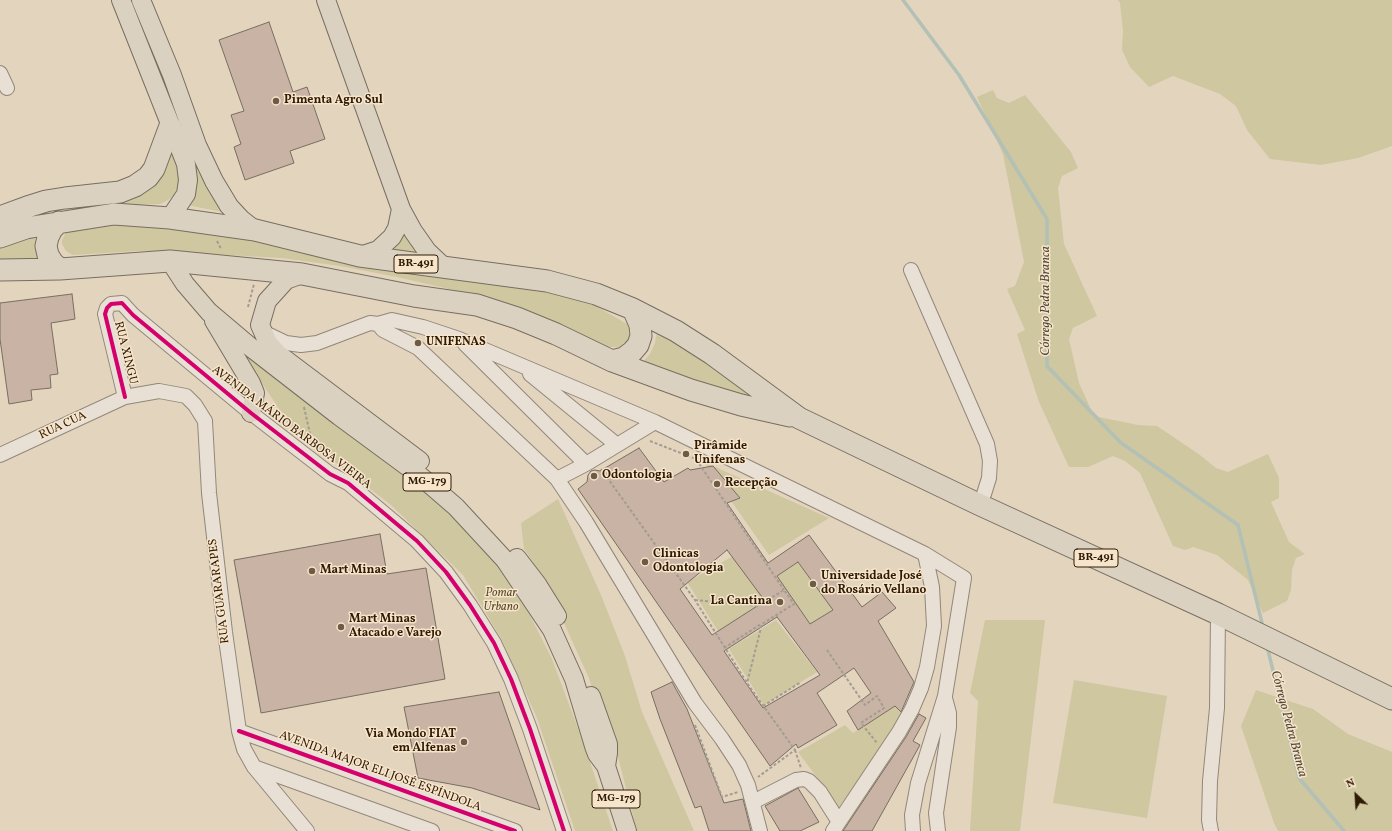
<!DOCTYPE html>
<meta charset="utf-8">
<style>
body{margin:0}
#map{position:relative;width:1392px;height:831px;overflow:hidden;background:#e3d4be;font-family:Vollkorn,serif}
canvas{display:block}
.north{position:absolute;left:1336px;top:775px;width:40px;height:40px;-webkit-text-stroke:3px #f7e5cb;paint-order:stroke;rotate:335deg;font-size:11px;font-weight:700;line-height:16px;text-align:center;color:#2f1a05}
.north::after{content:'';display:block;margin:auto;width:14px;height:18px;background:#2f1a05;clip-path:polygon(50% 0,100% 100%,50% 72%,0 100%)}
</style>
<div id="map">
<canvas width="1392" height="831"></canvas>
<div class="north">N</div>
</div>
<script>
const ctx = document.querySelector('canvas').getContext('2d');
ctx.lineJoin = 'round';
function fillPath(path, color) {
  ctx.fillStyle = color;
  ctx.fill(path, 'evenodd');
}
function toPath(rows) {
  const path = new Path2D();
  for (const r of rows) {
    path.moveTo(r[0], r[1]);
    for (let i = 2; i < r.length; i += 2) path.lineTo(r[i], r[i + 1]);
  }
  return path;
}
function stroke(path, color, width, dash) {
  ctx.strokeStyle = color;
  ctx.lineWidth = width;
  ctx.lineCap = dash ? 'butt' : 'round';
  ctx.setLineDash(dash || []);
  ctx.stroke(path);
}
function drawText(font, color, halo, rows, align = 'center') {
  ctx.font = font + ' Vollkorn,serif';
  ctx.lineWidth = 3;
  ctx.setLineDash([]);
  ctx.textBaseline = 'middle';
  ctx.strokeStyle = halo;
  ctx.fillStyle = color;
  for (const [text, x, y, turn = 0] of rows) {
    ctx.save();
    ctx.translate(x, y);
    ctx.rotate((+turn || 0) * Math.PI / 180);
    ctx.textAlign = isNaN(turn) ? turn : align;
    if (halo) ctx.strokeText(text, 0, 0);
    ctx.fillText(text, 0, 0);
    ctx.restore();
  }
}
const green = toPath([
 [1118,0,1392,0,1392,146,1358,158,1321,165,1270,159,1247,130,1236,106,1220,94,1173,76,1149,87,1130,67,1122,50,1123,31,1120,3],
 [149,47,152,49,227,213,187,205,191,199],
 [993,90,997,98,1009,103,1025,95,1071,152,1078,168,1062,176,1058,188,1064,244,1097,316,1073,328,1069,339,1079,383,1094,416,1138,425,1157,426,1200,455,1216,468,1228,472,1268,454,1279,478,1279,498,1271,502,1289,542,1305,554,1296,558,1292,570,1291,590,1287,601,1263,613,1248,580,1217,555,1193,547,1185,550,1173,546,1140,473,1125,461,1113,456,1088,467,1069,467,1039,402,1017,334,1025,330,1007,289,1015,286,1024,262,1003,154,977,97],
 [170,147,178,171,180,179,178,187,174,195,168,200,160,204,104,206,110,202],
 [152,220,558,293,596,306,627,324,629,328,629,337,627,341,620,347,610,347,571,331,462,292,397,277,340,266,282,258,175,252,138,251,73,255,66,251,62,244,62,240,66,232,73,229],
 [403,226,424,257,390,252],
 [34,234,39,258,0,261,0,246],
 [657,331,678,340,770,405,642,363,650,354,655,343],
 [241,351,413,479,483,544,518,592,552,659,585,747,613,831,575,831,537,718,502,640,463,575,391,505,292,429],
 [704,462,713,466,829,518,769,555],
 [558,499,601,595,625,656,642,712,694,831,637,831,618,757,588,676,544,579,524,549,521,523],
 [735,555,766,601,718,631,687,582],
 [798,562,833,610,810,624,777,576],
 [776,620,817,672,764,705,729,649],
 [985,620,1045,620,1020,831,970,831,978,701,970,693],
 [1074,680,1167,696,1147,818,1053,803],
 [1256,690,1313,709,1348,734,1392,752,1392,831,1278,831,1274,823,1241,726],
 [895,706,904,715,839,807,798,752,845,725,853,733]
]);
const stream = toPath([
 [903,0,959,75,1047,219,1047,366,1120,442,1238,525,1262,623],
 [1268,650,1299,778,1344,831]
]);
const building = toPath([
 [269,22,293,92,307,87,325,139,290,151,294,163,245,180,234,147,241,144,231,115,244,111,219,40,269,22],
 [72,294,75,319,51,323,58,374,50,375,51,388,31,390,32,400,9,404,0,339,0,303,72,294],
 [639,448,664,482,688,468,690,470,713,466,740,498,727,503,768,563,809,535,862,607,882,592,896,608,878,621,914,682,901,712,895,706,858,730,847,711,871,693,854,668,817,693,837,725,798,748,796,744,770,766,578,489,587,482,588,475,591,471,595,470,600,471,639,448],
 [727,550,765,601,712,635,680,589,727,550],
 [798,562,833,610,810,624,777,576,798,562],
 [777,617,820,675,763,708,724,651,777,617],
 [380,534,387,574,426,568,445,679,261,713,234,560,380,534],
 [672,682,687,709,724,803,743,799,751,831,709,831,701,806,695,808,660,719,651,692,672,682],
 [499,692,540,810,472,788,418,778,404,707,499,692],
 [919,714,926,718,913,741,920,745,872,831,843,831,906,737,919,714],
 [798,788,819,822,800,831,780,831,765,806,798,788]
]);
const path = toPath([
 [217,241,221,249],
 [248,307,254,284],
 [304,407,312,443],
 [650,441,696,459,784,590],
 [601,469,695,600,747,683,795,750,758,777],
 [695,600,758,606,784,590,794,604,762,624,747,683],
 [724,648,761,624],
 [827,650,865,705,877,696,884,708,861,723,877,743],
 [763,706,801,682],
 [695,725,722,797,738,792],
 [795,750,801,768]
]);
const minor = toPath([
 [0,73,7,88],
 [911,270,987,444,990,461,989,478,984,494,978,504],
 [378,324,383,330,418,348,557,479,586,522,695,703,722,739,739,765,748,785,760,831],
 [263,332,286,343,301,345,317,343,370,323,378,324,392,320,423,327,459,339,655,422,925,554,964,578,945,696,918,783,912,815,913,831],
 [465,344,586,464],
 [530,374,617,445],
 [125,397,105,314,107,308,111,304,122,303,133,315,251,413,330,474,348,483,417,541,446,572,470,605,494,643,511,679,530,729,564,831],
 [0,455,125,397,159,391,186,396,195,405,205,421,209,493,225,632,239,731,244,749,254,767,307,831],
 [557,479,586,464,655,422],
 [239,731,515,831],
 [254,767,432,831],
 [753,802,796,780,804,779,809,781,820,792,839,822],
 [833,831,899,732,912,709,921,688,927,667,934,626,932,587,925,554],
 [938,831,936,813,949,727,949,713,945,698],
 [1211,831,1209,820,1210,781,1217,708,1218,614]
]);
const major = toPath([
 [121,0,186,164,188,180,186,194,170,218],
 [141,0,172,75,197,145,214,181,229,206,241,219,255,230],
 [326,0,401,209,413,231,427,251,445,268],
 [360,256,378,250,392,237,397,228,401,209],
 [170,261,185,284,209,312,254,350,339,416,419,475,456,507,505,560,552,630,574,679,594,746,597,754,606,766,627,831],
 [302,274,286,280,267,301,260,325,268,343,278,354,420,461],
 [214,321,251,383,255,393,251,413],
 [517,558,537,584,557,616],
 [591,696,608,744,608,753,606,766]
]);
const highway = toPath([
 [0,217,27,207,46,201,65,198,120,192,135,186,148,177,154,169,170,126],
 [59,222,52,229,48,237,46,246,48,255,53,263,60,269],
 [0,237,26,228,114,214,170,218,255,230,360,256,547,281,596,294,633,309,676,331,712,354,799,418,978,504,1218,614,1392,699],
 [0,270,60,269,170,261,302,274,414,296,477,305,517,318,556,334,612,361,691,390,741,405,790,416],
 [612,361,624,358,632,352,638,345,641,336,640,325,633,309]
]);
const cycleway = toPath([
 [125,397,105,314,107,308,111,304,122,303,133,315,251,413,330,474,348,483,417,541,446,572,470,605,494,643,511,679,530,729,564,831],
 [239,731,515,831]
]);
const markers = [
 [276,101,4,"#6e5b46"],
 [418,343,4,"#6e5b46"],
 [686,454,4,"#6e5b46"],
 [594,476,4,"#6e5b46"],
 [717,484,4,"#6e5b46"],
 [645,562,4,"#6e5b46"],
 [312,571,4,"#6e5b46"],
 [813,584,4,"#6e5b46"],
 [780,602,4,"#6e5b46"],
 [341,627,4,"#6e5b46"],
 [464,742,4,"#6e5b46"]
];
const shields = [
 [416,264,44],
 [427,482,48],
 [1096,558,44],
 [616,799,48]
];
const shieldNames = [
 ["BR-491",416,264],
 ["MG-179",427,482],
 ["BR-491",1096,558],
 ["MG-179",616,799]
];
const poiNames = [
 ["Pimenta Agro Sul",284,101],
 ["UNIFENAS",426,343],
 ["Pirâmide",694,447],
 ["Unifenas",694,461],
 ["Odontologia",602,476],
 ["Recepção",725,484],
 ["Clinicas",653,555],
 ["Odontologia",653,569],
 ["Mart Minas",320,571],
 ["Universidade José",821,577],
 ["do Rosário Vellano",821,591],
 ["La Cantina",772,602,"right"],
 ["Mart Minas",349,620],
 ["Atacado e Varejo",349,634],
 ["Via Mondo FIAT",456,735,"right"],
 ["em Alfenas",456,749,"right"]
];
const streetNames = [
 ["RUA XINGU",125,353,76],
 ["RUA CUA",63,426,-25],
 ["AVENIDA MÁRIO BARBOSA VIEIRA",291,428,37],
 ["RUA GUARARAPES",220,591,-97],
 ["AVENIDA MAJOR ELI JOSÉ ESPÍNDOLA",380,772,20]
];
const parkNames = [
 ["Pomar",501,594],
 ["Urbano",501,608]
];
const waterNames = [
 ["Córrego Pedra Branca",1047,301,-90],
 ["Córrego Pedra Branca",1288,724,75]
];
fillPath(green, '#cfc7a0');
stroke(stream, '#b2c0b6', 3.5);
fillPath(building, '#c8b3a5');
stroke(building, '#786e60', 1);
stroke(minor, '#928779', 16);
stroke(major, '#786e60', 20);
stroke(highway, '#786e60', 23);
stroke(path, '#a49c92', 2, [3, 2]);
stroke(minor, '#e8e0d5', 14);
stroke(major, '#dbd1c1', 18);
stroke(highway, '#dbd1c1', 21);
stroke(cycleway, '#d6006c', 4);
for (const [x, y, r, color] of markers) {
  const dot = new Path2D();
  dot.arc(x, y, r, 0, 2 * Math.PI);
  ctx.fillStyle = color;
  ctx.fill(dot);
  stroke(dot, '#f7e5cb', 1.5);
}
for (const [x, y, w] of shields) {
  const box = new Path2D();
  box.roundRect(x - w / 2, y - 9, w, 18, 3);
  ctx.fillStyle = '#f7e5cb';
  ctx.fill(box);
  stroke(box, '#2f1a05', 1);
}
drawText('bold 11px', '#2f1a05', null, shieldNames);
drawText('bold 12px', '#2f1a05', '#f7e5cb', poiNames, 'left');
drawText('12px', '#2f1a05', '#f7e5cb', streetNames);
drawText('italic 12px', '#5a4b2c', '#f7e5cb', parkNames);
drawText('italic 13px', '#504939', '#f7e5cb', waterNames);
</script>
